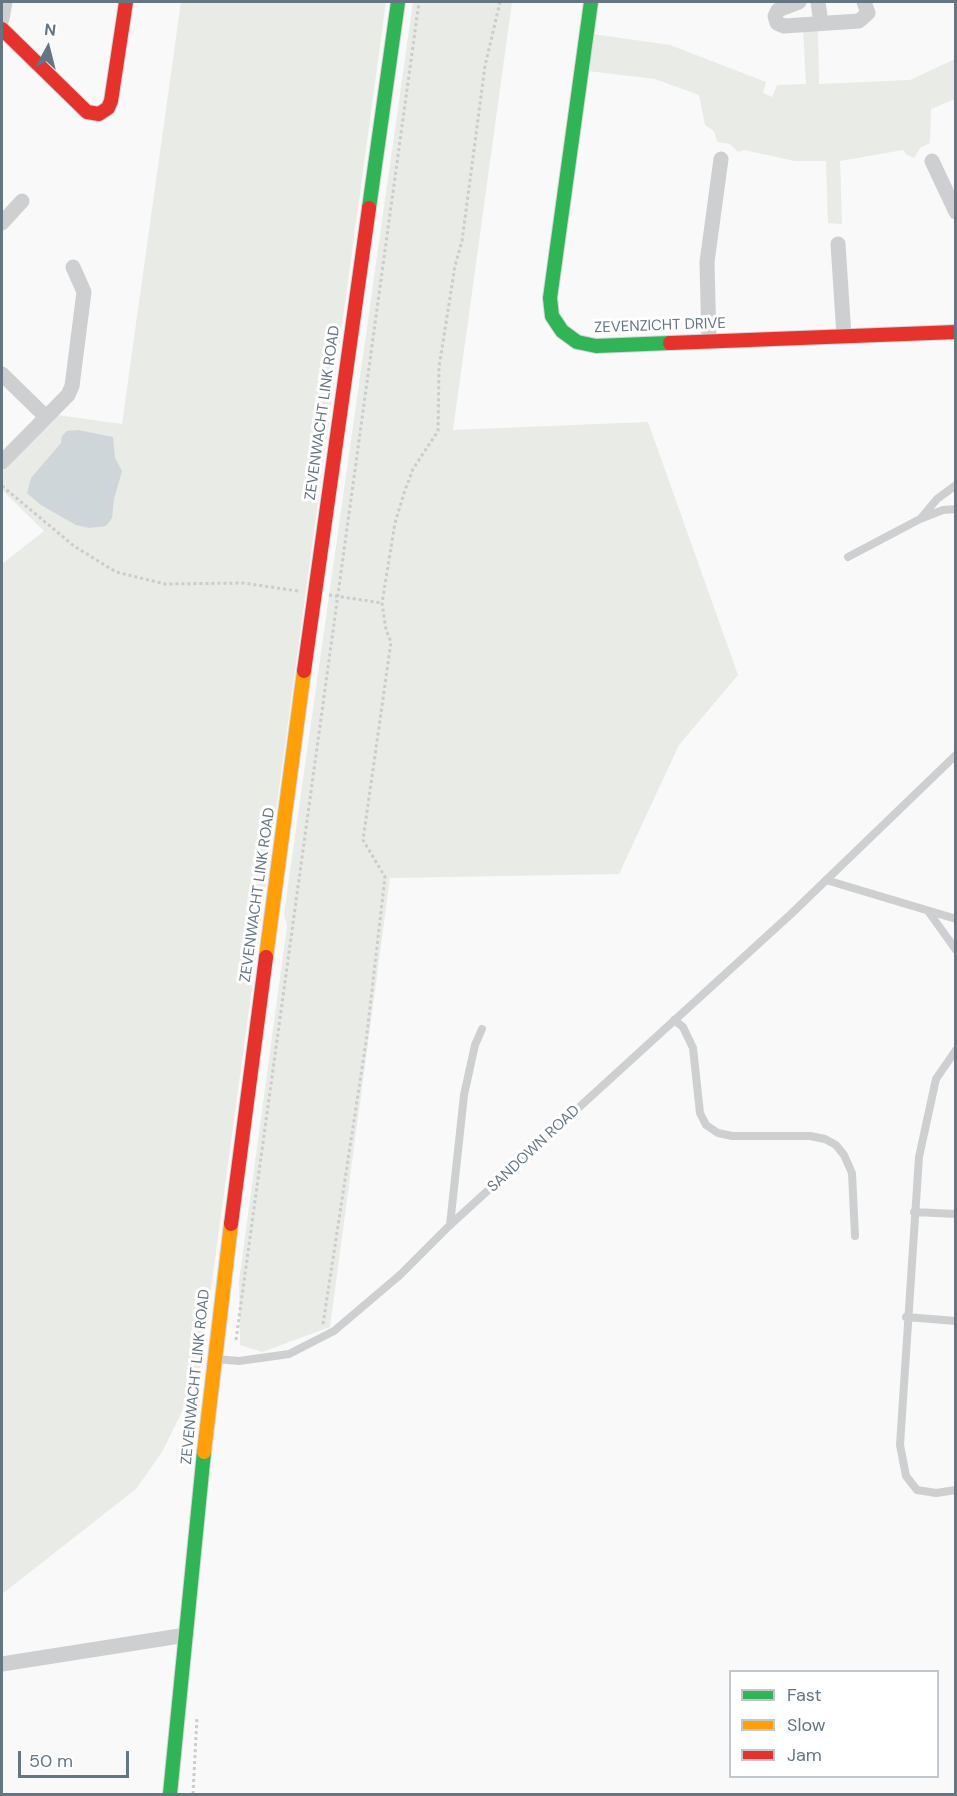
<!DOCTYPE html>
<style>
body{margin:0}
#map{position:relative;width:957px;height:1796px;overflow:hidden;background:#f9f9f9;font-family:"DM Sans",sans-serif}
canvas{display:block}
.frame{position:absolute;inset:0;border:3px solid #657683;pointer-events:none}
.legend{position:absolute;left:729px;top:1670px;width:210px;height:108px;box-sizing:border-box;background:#fff;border:2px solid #c1c8cd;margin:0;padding:8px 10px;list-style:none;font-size:18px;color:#657683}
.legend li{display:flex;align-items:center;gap:12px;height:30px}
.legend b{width:30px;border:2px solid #c1c8cd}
.north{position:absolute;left:18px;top:18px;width:60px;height:60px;-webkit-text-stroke:4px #fff;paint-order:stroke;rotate:7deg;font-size:16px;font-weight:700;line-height:24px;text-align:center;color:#657683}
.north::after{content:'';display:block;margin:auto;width:21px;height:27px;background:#657683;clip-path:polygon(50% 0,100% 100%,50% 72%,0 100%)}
.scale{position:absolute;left:18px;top:1751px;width:111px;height:27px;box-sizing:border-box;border:3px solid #657683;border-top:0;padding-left:8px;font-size:18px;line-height:21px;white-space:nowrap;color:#657683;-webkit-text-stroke:4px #fff;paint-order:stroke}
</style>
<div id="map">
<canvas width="957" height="1796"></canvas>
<div class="frame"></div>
<ul class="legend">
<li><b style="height:8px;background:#30b455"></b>Fast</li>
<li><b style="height:8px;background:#ff9f0a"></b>Slow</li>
<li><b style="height:8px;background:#e5322d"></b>Jam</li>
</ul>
<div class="north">N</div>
<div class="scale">50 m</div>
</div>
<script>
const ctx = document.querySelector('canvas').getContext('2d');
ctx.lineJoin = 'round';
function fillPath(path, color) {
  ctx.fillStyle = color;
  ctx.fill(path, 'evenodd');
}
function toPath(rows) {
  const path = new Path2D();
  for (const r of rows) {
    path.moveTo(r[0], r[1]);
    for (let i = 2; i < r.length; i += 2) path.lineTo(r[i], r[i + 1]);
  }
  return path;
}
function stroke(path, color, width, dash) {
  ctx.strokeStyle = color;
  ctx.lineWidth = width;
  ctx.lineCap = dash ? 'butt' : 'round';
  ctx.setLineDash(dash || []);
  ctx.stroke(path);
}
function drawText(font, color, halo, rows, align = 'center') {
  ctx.font = font + ' "DM Sans",sans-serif';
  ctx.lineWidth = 6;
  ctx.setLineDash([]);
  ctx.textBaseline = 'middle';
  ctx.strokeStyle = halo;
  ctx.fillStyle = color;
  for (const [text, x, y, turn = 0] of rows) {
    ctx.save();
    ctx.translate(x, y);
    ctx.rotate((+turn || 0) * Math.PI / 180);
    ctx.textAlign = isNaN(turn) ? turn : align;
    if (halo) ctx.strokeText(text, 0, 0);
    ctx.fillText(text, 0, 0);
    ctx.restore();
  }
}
const green = toPath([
 [181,2,386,2,199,1377,162,1452,136,1489,2,1594,2,564,44,531,2,490,2,472,57,415,122,424],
 [413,2,512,2,453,430,648,422,738,675,679,745,619,874,390,878,330,1327,262,1352,240,1345,239,1281,287,926,284,914],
 [818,28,819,84,910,80,955,59,955,99,931,109,930,143,920,148,914,158,907,155,903,150,840,161,842,224,828,223,826,161,795,161,744,150,738,152,730,144,717,142,714,131,705,125,699,95,655,79,588,71,593,34,670,45,766,82,763,93,772,97,777,85,806,84,803,29]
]);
const water = toPath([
 [78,430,113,437,115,458,122,471,114,499,112,518,106,526,89,528,76,525,41,505,27,493,31,478,61,443,62,436,67,431]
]);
const path = toPath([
 [2,486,74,546,116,572,165,584,243,583,298,591],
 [329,595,382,603],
 [323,1324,366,1042,385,877,363,840,391,642,386,630,382,603,395,523,404,493,413,469,438,431,439,367,455,266,462,241,485,66,500,2],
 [236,1340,419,2],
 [193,1794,197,1717]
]);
const lane = toPath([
 [922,517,937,499,956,485],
 [848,557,920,519,943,510,956,509],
 [826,880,956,919],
 [928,911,956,950],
 [674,1020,683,1027,693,1048,700,1113,706,1125,718,1133,732,1136,810,1136,825,1139,836,1145,844,1155,852,1173,855,1236],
 [956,1050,936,1079,919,1157,900,1445,906,1476,917,1490,936,1493,956,1490],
 [914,1212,956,1214],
 [450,1225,464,1095,475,1045,482,1029],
 [906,1317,956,1321],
 [215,1359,239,1361,289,1354,334,1331,400,1275,450,1225,791,914,956,755]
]);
const street = toPath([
 [799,2,778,10,775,16,777,23,784,26,859,21,868,13,864,2],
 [818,2,821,23],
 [2,19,5,2],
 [932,161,956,212],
 [2,223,22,201],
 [838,244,844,336],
 [709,342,707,262,721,159],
 [2,374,45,416],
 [2,462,68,395,72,386,84,292,73,267],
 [2,1664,186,1635]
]);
const fast = toPath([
 [591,2,550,298,552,316,562,331,577,342,596,346,670,343],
 [369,208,398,2],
 [170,1794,204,1452]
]);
const slow = toPath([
 [266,957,304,671],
 [204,1452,231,1224]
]);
const jam = toPath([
 [2,29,87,112,99,114,108,108,111,101,126,2],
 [670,343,956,332],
 [304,671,369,208],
 [231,1224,266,957]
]);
const streetNames = [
 ["ZEVENZICHT DRIVE",660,326,-2],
 ["ZEVENWACHT LINK ROAD",323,413,-82],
 ["ZEVENWACHT LINK ROAD",258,895,-82],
 ["SANDOWN ROAD",534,1149,-43],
 ["ZEVENWACHT LINK ROAD",196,1377,-84]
];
fillPath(green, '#e8ebe6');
fillPath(water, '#ced6d9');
stroke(fast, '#d5d6d7', 16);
stroke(slow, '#d5d6d7', 16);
stroke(jam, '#d5d6d7', 16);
stroke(path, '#cbcccd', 3, [3, 3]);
stroke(lane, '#cecfd0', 8);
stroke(street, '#cecfd0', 15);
stroke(fast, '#30b455', 14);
stroke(slow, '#ff9f0a', 14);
stroke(jam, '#e5322d', 14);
drawText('15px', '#657683', '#fff', streetNames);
</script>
